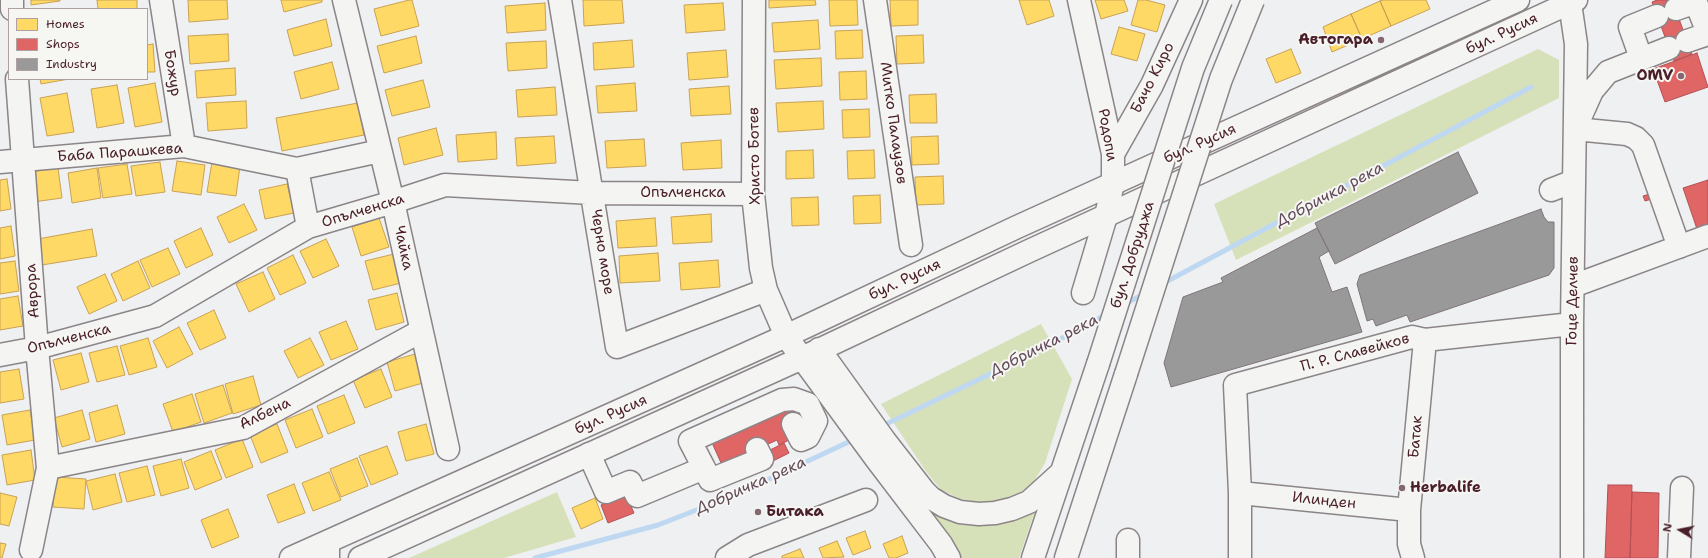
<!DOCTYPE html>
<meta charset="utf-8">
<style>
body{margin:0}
#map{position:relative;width:1708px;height:558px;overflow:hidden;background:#eef0f2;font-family:"Shantell Sans",sans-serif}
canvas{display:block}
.legend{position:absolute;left:8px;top:8px;width:140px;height:72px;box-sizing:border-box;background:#f6f6f2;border:1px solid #b1a0a2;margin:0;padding:5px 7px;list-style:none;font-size:12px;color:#4a1f2b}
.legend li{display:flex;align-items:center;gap:8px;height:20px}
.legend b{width:20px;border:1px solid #b1a0a2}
.north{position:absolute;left:1660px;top:510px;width:40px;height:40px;-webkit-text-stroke:3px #f6f6f2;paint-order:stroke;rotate:280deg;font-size:11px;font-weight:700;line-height:16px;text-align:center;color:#4a1f2b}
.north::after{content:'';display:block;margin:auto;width:14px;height:18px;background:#4a1f2b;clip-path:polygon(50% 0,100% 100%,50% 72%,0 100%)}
</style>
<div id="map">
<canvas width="1708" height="558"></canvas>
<ul class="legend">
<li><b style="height:11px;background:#ffd966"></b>Homes</li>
<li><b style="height:11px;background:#e06666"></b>Shops</li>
<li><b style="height:11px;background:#999"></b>Industry</li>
</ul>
<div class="north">N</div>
</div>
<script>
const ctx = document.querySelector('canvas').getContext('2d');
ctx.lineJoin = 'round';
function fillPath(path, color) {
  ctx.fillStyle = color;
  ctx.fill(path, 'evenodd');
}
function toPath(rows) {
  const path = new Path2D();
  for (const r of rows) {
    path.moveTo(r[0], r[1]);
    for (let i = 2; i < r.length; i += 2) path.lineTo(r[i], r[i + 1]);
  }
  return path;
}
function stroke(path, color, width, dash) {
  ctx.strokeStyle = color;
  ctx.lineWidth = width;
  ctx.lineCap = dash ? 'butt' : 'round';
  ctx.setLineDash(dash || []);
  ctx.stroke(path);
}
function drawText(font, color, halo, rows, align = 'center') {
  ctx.font = font + ' "Shantell Sans",sans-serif';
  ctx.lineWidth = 4;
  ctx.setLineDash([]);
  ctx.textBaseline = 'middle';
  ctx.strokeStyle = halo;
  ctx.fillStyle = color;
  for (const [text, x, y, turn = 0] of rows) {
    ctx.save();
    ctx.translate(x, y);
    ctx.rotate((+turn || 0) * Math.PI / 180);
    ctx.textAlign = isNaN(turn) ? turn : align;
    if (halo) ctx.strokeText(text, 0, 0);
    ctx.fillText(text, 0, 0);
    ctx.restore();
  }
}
const green = toPath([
 [1538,49,1559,60,1559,98,1236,260,1214,204],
 [1041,324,1072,379,1045,463,1033,483,1017,495,1000,502,984,503,961,499,941,490,925,470,881,404],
 [557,492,576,537,504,558,409,558],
 [1035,511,1019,558,960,558,951,541,930,512,956,522,984,525,999,525,1018,519]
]);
const homes = toPath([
 [31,0,60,0,60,1,31,5,31,0],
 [97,0,137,0,137,9,98,9,97,0],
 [188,0,227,0,228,19,189,22,188,0],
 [281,0,322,0,322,2,284,12,281,0],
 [409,0,412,0,419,26,381,36,374,9,409,0],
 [583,0,622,0,624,23,584,26,583,0],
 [769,0,815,0,816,5,769,8,769,0],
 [829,0,857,0,858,25,830,26,829,0],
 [890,0,918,0,918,25,891,26,890,0],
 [1019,0,1049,0,1054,16,1027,25,1019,0],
 [1095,0,1124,0,1128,11,1101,19,1095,0],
 [1138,0,1146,0,1165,5,1157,32,1131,25,1138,0],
 [1383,0,1426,0,1430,9,1391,26,1380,1,1383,0],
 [1380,1,1391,26,1362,39,1351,14,1380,1],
 [545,3,546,30,507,33,505,6,545,3],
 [723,3,725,30,686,33,684,5,723,3],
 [1351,14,1362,39,1332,52,1323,27,1351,14],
 [326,19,332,46,294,56,287,30,326,19],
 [818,20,820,49,774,52,772,23,818,20],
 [1119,27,1145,34,1137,61,1111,54,1119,27],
 [862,30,863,58,836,59,835,31,862,30],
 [228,34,229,61,190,64,188,36,228,34],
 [923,35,924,63,897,64,896,36,923,35],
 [416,36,422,63,384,73,377,46,416,36],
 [632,40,634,67,594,70,593,43,632,40],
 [546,41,547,68,508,71,506,43,546,41],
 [153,44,155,72,147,72,147,45,153,44],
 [1291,49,1301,73,1276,83,1266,59,1291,49],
 [726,50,728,77,689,80,687,53,726,50],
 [821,58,822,86,776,89,774,60,821,58],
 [332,62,339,89,301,99,294,72,332,62],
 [235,68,236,95,197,98,195,71,235,68],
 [866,71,867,99,840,100,839,72,866,71],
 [40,79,69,79,41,84,40,79],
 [423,80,430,107,392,116,385,90,423,80],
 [155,83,162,122,135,127,128,88,155,83],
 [635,83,637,111,598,113,596,86,635,83],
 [117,85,124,123,97,128,91,89,117,85],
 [729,86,731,114,691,116,689,89,729,86],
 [555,87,557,115,518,117,516,90,555,87],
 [67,93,74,132,47,136,40,98,67,93],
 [936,94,937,123,910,123,909,95,936,94],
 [246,101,247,128,208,131,206,103,246,101],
 [823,101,824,129,778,132,776,103,823,101],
 [358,103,364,135,282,151,276,118,358,103],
 [869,109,870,137,843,138,842,110,869,109],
 [436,128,443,155,404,165,398,138,436,128],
 [496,132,497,159,458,162,456,135,496,132],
 [554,136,556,163,517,166,515,138,554,136],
 [938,136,939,164,912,165,911,137,938,136],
 [644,139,646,166,607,168,605,141,644,139],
 [721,140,722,168,683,170,681,143,721,140],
 [813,150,814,178,786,179,786,151,813,150],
 [874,150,875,178,848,179,847,151,874,150],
 [177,161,205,165,201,195,172,191,177,161],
 [160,162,165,192,136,196,131,166,160,162],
 [212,162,240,166,236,196,207,192,212,162],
 [127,164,132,194,103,198,98,168,127,164],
 [58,168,62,198,33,202,29,172,58,168],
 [97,168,101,198,72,203,68,173,97,168],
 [943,176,944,204,916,205,915,177,943,176],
 [7,179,11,209,0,211,0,180,7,179],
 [287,184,294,213,265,219,259,190,287,184],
 [880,195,881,223,854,224,853,196,880,195],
 [818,197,819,225,792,226,791,198,818,197],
 [244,204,257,230,229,243,217,217,244,204],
 [711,214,712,242,673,244,671,217,711,214],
 [379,218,389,247,361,256,352,227,379,218],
 [655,218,657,246,618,248,616,221,655,218],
 [11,226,15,256,0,259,0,228,11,226],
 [201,228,213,255,186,268,174,241,201,228],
 [92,229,97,256,42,265,38,239,92,229],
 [326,239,339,266,313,278,300,251,326,239],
 [168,248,180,274,152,287,140,260,168,248],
 [658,253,660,281,620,283,619,256,658,253],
 [394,254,401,283,373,290,365,261,394,254],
 [293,255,306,283,280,295,267,268,293,255],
 [718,260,720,287,681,290,679,263,718,260],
 [15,261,19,291,0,294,0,263,15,261],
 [138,261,150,288,123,301,111,274,138,261],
 [263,272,275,299,249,312,236,284,263,272],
 [105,274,117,301,89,314,77,287,105,274],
 [397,293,404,322,376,330,368,300,397,293],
 [18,296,23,326,0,330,0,299,18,296],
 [214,310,226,338,200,350,187,323,214,310],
 [346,321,358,349,331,360,319,332,346,321],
 [179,327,193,354,167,368,153,341,179,327],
 [148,338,157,367,129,375,120,346,148,338],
 [310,338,324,365,298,378,284,351,310,338],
 [117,346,125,375,97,382,89,353,117,346],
 [81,353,89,382,61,390,53,360,81,353],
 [415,354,423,383,395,391,387,362,415,354],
 [19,369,24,399,0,403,0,372,19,369],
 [381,369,392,397,365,408,353,380,381,369],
 [253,376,261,405,233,414,225,384,253,376],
 [223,385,232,413,204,423,195,394,223,385],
 [192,394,201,422,173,432,163,404,192,394],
 [344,395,355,423,328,434,317,406,344,395],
 [117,405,125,434,96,442,89,413,117,405],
 [312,409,323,437,296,448,285,420,312,409],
 [30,410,35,440,7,445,2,415,30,410],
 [82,410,90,439,62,447,54,418,82,410],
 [277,424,288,452,261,463,250,435,277,424],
 [426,424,434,454,406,461,398,432,426,424],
 [242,439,253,467,226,478,215,450,242,439],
 [387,446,398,474,371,485,359,456,387,446],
 [31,450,35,480,7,485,2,455,31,450],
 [211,451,222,479,195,490,184,462,211,451],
 [357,458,368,486,341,497,330,469,357,458],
 [181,459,189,488,161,496,153,466,181,459],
 [147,466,155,495,127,502,119,473,147,466],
 [329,472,341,500,313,511,302,483,329,472],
 [115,474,122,502,93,510,86,481,115,474],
 [55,477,86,479,84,509,53,507,55,477],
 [294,484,305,513,278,523,267,495,294,484],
 [0,493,17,497,9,526,0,524,0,493],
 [595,498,603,519,581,529,572,508,595,498],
 [228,509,239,537,212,548,201,520,228,509],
 [865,531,871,548,853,555,846,538,865,531],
 [902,536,908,553,896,558,889,558,883,544,902,536],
 [837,541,844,557,823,558,819,548,837,541],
 [0,543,6,544,2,558,0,558,0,543],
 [800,549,804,558,782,558,782,556,800,549]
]);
const shops = toPath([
 [1657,0,1672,0,1692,54,1674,61,1652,2,1657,0],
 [1697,53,1708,87,1665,102,1653,69,1697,53],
 [1708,180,1708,226,1697,229,1683,188,1708,180],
 [1653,193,1655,198,1645,201,1643,196,1653,193],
 [789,405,798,421,793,438,779,445,777,440,722,465,713,445,715,439,789,405],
 [784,443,789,453,771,462,766,452,784,443],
 [1608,485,1632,485,1630,558,1605,558,1608,485],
 [1632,492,1659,493,1658,558,1630,558,1632,492],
 [626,495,634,513,608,523,601,505,626,495]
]);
const industry = toPath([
 [1458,152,1478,193,1335,264,1315,223,1458,152],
 [1541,209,1544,217,1548,222,1554,222,1554,268,1549,275,1410,322,1407,315,1376,326,1373,319,1367,321,1357,284,1360,275,1541,209],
 [1317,228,1329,251,1319,257,1332,292,1347,287,1362,332,1171,387,1164,363,1183,297,1223,282,1221,278,1317,228]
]);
const stream = toPath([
 [1162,284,1531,87],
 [1125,304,1144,294],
 [880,427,1040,350,1107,314],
 [535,558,658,525,735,495,855,439]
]);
const minor = toPath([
 [12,0,12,9],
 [161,0,184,146],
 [344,0,393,202,448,449],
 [560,0,617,347,766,290],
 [754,0,753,194,761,268,766,290,786,336,802,358],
 [875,0,911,245],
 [1079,0,1113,154,1113,183,1106,216,1083,293],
 [1695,0,1708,33],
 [1570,3,1576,44,1572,324,1572,558],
 [1676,9,1696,2],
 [1687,41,1708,34],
 [1669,48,1608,72,1592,91,1575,129,1627,134,1636,138,1643,145,1679,247],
 [1641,58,1630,27,1657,16],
 [17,79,37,348,48,468,31,550],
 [1113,154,1152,85,1191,0],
 [0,162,184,146,297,169,380,151],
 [297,169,308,227],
 [1551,190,1574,181],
 [1573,286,1708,236],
 [0,355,37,348,155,316,308,227,393,202,445,185,592,193,753,194],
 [589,454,606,492,630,482,637,496,704,468,710,480,762,459,757,449],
 [48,468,243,428,421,331],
 [704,468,690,441,782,400,794,399,808,404,816,421,808,437,801,440,793,424],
 [1240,493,1235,385,1412,337,1425,340,1572,324],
 [1128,540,1128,558],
 [328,558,328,542],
 [727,558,748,545,866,500],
 [1240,558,1240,493,1409,510],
 [1413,558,1409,544,1409,510,1425,340],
 [1679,558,1682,488]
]);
const major = toPath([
 [819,349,885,441,924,491,931,498,944,506,960,512,979,514,995,513,1012,509,1029,502,1061,473],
 [802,358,877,460,941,544,949,558],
 [291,558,786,336,1017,227,1518,0],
 [360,558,802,358,1029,251,1576,0],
 [1033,558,1098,364],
 [1066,558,1126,374]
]);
const majorBridge = toPath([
 [1098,364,1193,68,1221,0],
 [1126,374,1221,79,1253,0]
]);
const markers = [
 [1381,40,4,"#836871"],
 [1681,76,4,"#836871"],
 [1402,488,4,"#836871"],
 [758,512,4,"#836871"]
];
const streetNames = [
 ["бул. Русия",1502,34,-25],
 ["Божур",172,73,81],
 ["Бачо Киро",1153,78,-63],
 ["Митко Палаузов",893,123,82],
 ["Родопи",1107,135,80],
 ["бул. Русия",1200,144,-24],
 ["Баба Парашкева",120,153,-4],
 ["Христо Ботев",755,156,-91],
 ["Опълченска",683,193],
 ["Опълченска",363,211,-17],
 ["Чайка",403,248,78],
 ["Черно море",602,252,81],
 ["бул. Добруджа",1133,255,-72],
 ["бул. Русия",905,280,-25],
 ["Аврора",33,291,-94],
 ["Гоце Делчев",1573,301,-89],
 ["Опълченска",69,339,-14],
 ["П. Р. Славейков",1355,353,-15],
 ["Албена",265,414,-26],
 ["бул. Русия",611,415,-24],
 ["Батак",1416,437,-85],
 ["Илинден",1324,501,6]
];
const poiNames = [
 ["Aвтогара",1373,40],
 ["OMV",1673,76],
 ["Herbalife",1410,488,"left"],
 ["Битака",766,512,"left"]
];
const waterNames = [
 ["Добричка река",1330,195,-28],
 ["Добричка река",1044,346,-27],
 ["Добричка река",751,486,-24]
];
fillPath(green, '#d7e1b9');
fillPath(homes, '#ffd966');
stroke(homes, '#c9a154', 1);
fillPath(shops, '#e06666');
stroke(shops, '#b35154', 1);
fillPath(industry, '#999');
stroke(industry, '#817478', 1);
stroke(stream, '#bfd8f1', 5);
stroke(minor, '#8c8588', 25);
stroke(major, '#8c8588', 25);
stroke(minor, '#f4f4f3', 22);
stroke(major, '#f4f4f3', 22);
stroke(majorBridge, '#8c8588', 25, []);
stroke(majorBridge, '#f4f4f3', 22);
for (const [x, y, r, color] of markers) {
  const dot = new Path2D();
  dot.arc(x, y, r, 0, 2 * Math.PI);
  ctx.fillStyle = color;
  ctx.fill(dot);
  stroke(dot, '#f6f6f2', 1.5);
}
drawText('15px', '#4a1f2b', '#f6f6f2', streetNames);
drawText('bold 15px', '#4a1f2b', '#f6f6f2', poiNames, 'right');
drawText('italic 16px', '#624b5c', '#f6f6f2', waterNames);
</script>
